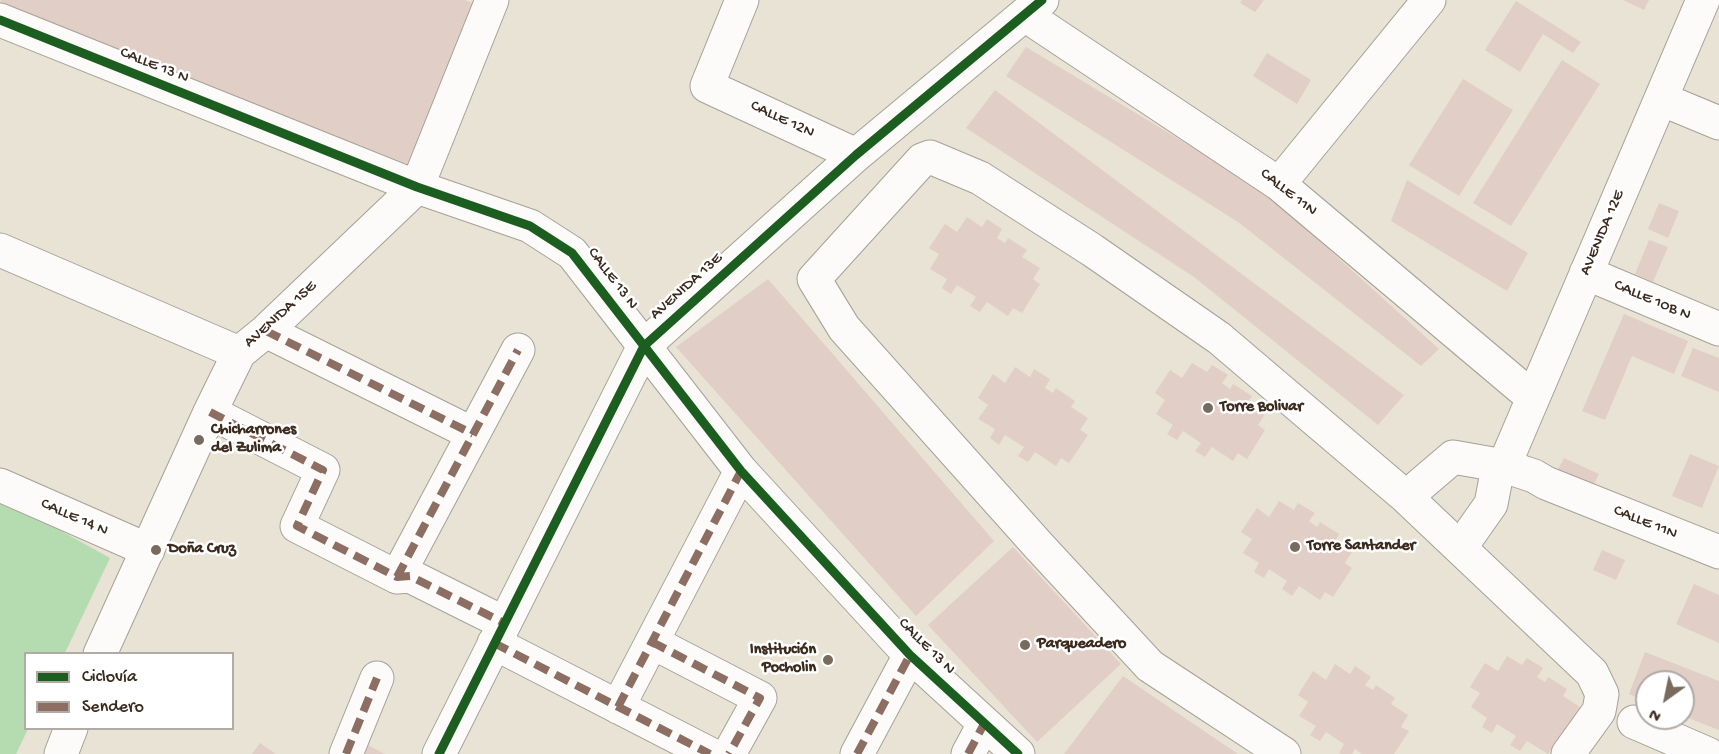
<!DOCTYPE html>
<meta charset="utf-8">
<style>
body{margin:0}
#map{position:relative;width:1719px;height:754px;overflow:hidden;background:#e8e3d4;font-family:"Gochi Hand",sans-serif}
canvas{display:block}
.legend{position:absolute;left:24px;top:652px;width:210px;height:78px;box-sizing:border-box;background:#fff;border:2px solid #b1aaa5;margin:0;padding:8px 10px;list-style:none;font-size:18px;color:#3b2a1e}
.legend li{display:flex;align-items:center;gap:12px;height:30px}
.legend b{width:30px;border:2px solid #b1aaa5}
.north{position:absolute;left:1635px;top:670px;width:60px;height:60px;box-sizing:border-box;background:#fff;border:2px solid #b1aaa5;border-radius:50%;rotate:213deg;font-size:16px;font-weight:700;line-height:24px;text-align:center;color:#3b2a1e}
.north::after{content:'';display:block;margin:auto;width:21px;height:27px;background:#786b5e;clip-path:polygon(50% 0,100% 100%,50% 72%,0 100%)}
</style>
<div id="map">
<canvas width="1719" height="754"></canvas>
<ul class="legend">
<li><b style="height:8px;background:#1b5e20"></b>Ciclovía</li>
<li><b style="height:8px;background:#8d6e63"></b>Sendero</li>
</ul>
<div class="north">N</div>
</div>
<script>
const ctx = document.querySelector('canvas').getContext('2d');
ctx.lineJoin = 'round';
function fillPath(path, color) {
  ctx.fillStyle = color;
  ctx.fill(path, 'evenodd');
}
function toPath(rows) {
  const path = new Path2D();
  for (const r of rows) {
    path.moveTo(r[0], r[1]);
    for (let i = 2; i < r.length; i += 2) path.lineTo(r[i], r[i + 1]);
  }
  return path;
}
function stroke(path, color, width, dash) {
  ctx.strokeStyle = color;
  ctx.lineWidth = width;
  ctx.lineCap = dash ? 'butt' : 'round';
  ctx.setLineDash(dash || []);
  ctx.stroke(path);
}
function drawText(font, color, halo, rows, align = 'center') {
  ctx.font = font + ' "Gochi Hand",sans-serif';
  ctx.lineWidth = 5;
  ctx.setLineDash([]);
  ctx.textBaseline = 'middle';
  ctx.strokeStyle = halo;
  ctx.fillStyle = color;
  for (const [text, x, y, turn = 0] of rows) {
    ctx.save();
    ctx.translate(x, y);
    ctx.rotate((+turn || 0) * Math.PI / 180);
    ctx.textAlign = isNaN(turn) ? turn : align;
    if (halo) ctx.strokeText(text, 0, 0);
    ctx.fillText(text, 0, 0);
    ctx.restore();
  }
}
const green = toPath([
 [0,497,110,558,65,653,26,654,26,728,28,729,16,754,0,754]
]);
const building = toPath([
 [1,0,465,0,481,7,423,170,0,5],
 [1242,0,1264,0,1255,12,1240,3],
 [1623,0,1649,0,1644,10],
 [1516,1,1581,42,1573,53,1543,34,1520,72,1485,50],
 [1026,47,1262,189,1439,349,1421,366,1238,222,1006,76],
 [1267,53,1311,80,1297,104,1253,76],
 [1562,60,1600,84,1511,226,1473,203],
 [1463,79,1513,110,1459,196,1409,165],
 [995,90,1404,395,1378,425,1194,277,966,128],
 [1407,180,1528,253,1507,291,1391,221],
 [1659,203,1679,211,1668,238,1648,229],
 [967,217,982,227,987,219,1002,229,997,238,1005,243,1008,238,1027,250,1022,257,1040,268,1033,279,1040,284,1022,313,1013,308,1008,316,987,302,980,312,970,306,976,297,957,285,951,294,942,288,947,279,930,269,939,254,929,248,945,224,957,232],
 [1649,240,1668,247,1653,282,1635,274],
 [768,279,994,541,916,616,676,347],
 [1624,314,1688,341,1674,374,1632,356,1605,420,1582,411],
 [1693,348,1719,358,1719,392,1681,376],
 [1192,363,1207,372,1212,365,1228,375,1222,383,1230,389,1233,384,1252,396,1248,402,1265,414,1258,425,1265,430,1247,459,1238,453,1233,461,1212,447,1205,457,1195,451,1201,443,1183,431,1177,440,1167,434,1173,425,1156,414,1165,400,1155,393,1170,370,1182,378],
 [1015,367,1030,377,1034,369,1050,379,1045,388,1053,393,1056,388,1075,401,1071,407,1088,418,1080,430,1088,435,1069,463,1061,458,1056,466,1035,452,1028,462,1018,456,1024,447,1005,435,999,445,990,438,995,429,978,419,988,405,978,398,993,374,1005,383],
 [1690,454,1719,466,1702,508,1672,496],
 [1564,458,1599,474,1593,486,1558,469],
 [1279,501,1294,510,1298,503,1315,513,1309,521,1317,527,1320,522,1339,534,1335,541,1352,552,1345,563,1352,568,1333,597,1325,592,1320,600,1299,586,1292,596,1282,589,1287,581,1269,569,1264,578,1254,572,1259,563,1243,553,1252,539,1241,532,1257,508,1269,517],
 [1013,547,1121,664,1037,742,928,625],
 [1602,550,1625,560,1616,580,1593,570],
 [1694,584,1719,595,1719,643,1676,624],
 [1645,652,1719,681,1719,730,1683,716,1683,682,1647,682,1647,702,1629,694],
 [1507,656,1522,665,1527,658,1543,668,1537,677,1545,682,1548,677,1567,689,1563,696,1580,707,1573,718,1580,723,1562,752,1553,747,1548,754,1527,741,1520,751,1510,745,1516,736,1497,724,1492,733,1482,727,1487,718,1471,707,1480,693,1470,687,1485,663,1498,671],
 [1335,664,1350,674,1355,666,1371,677,1365,685,1373,690,1376,685,1395,698,1391,704,1408,715,1401,727,1409,731,1394,754,1362,754,1355,749,1352,754,1341,754,1339,753,1344,744,1326,732,1320,741,1310,735,1316,726,1299,716,1308,702,1298,695,1313,671,1326,680],
 [1123,676,1238,754,1064,754],
 [260,743,276,754,252,754],
 [364,743,385,754,358,754]
]);
const minor = toPath([
 [742,0,707,86,856,155],
 [1025,15,1279,184,1532,397],
 [0,20,417,187,530,226,572,253,741,471,910,655,1018,754],
 [1661,99,1719,123],
 [1279,184,1429,0],
 [0,250,239,353],
 [1586,273,1719,329],
 [266,331,473,434],
 [210,412,323,470,297,526,397,577,410,576,504,623],
 [0,485,148,550],
 [1406,497,1453,457,1504,466,1534,476,1546,483,1719,552],
 [1460,548,1491,504,1496,478,1504,466,1703,0],
 [397,577,518,350],
 [652,642,760,698,729,754],
 [494,643,710,754],
 [100,654,210,412,239,353,266,331,417,187,492,0],
 [618,707,741,471],
 [1634,722,1708,754],
 [61,754,71,728],
 [346,754,377,678],
 [439,754,644,346,856,155,1042,0],
 [857,754,910,655],
 [968,754,984,724],
 [1284,754,1150,666,1038,545,844,328,814,279,922,160,930,157,980,178,1092,250,1219,338,1406,497,1592,673,1602,694,1599,711,1568,754]
]);
const quiet = toPath([
 [266,331,473,434],
 [210,412,323,470,297,526,397,577,410,576,504,623],
 [397,577,518,350],
 [652,642,760,698,729,754],
 [494,643,710,754],
 [618,707,741,471],
 [346,754,377,678],
 [857,754,910,655],
 [968,754,984,724]
]);
const cycleway = toPath([
 [0,20,417,187,530,226,572,253,741,471,910,655,1018,754],
 [439,754,644,346,856,155,1042,0]
]);
const markers = [
 [1208,408,6,"#786b5e"],
 [199,440,6,"#786b5e"],
 [1295,547,6,"#786b5e"],
 [156,550,6,"#786b5e"],
 [1025,645,6,"#786b5e"],
 [828,660,6,"#786b5e"]
];
const streetNames = [
 ["CALLE 13 N",154,66,22],
 ["CALLE 12N",782,120,25],
 ["CALLE 11N",1288,193,38],
 ["AVENIDA 12E",1603,233,-67],
 ["CALLE 13 N",612,279,53],
 ["AVENIDA 13E",687,287,-42],
 ["CALLE 10B N",1652,301,23],
 ["AVENIDA 15E",281,315,-42],
 ["CALLE 14 N",74,518,24],
 ["CALLE 11N",1645,523,22],
 ["CALLE 13 N",926,647,45]
];
const poiNames = [
 ["Torre Bolivar",1220,408],
 ["Chicharrones",211,431],
 ["del Zulima",211,449],
 ["Torre Santander",1307,547],
 ["Doña Cruz",168,550],
 ["Parqueadero",1037,645],
 ["Institución",816,651,"right"],
 ["Pocholin",816,669,"right"]
];
fillPath(green, '#b5dcb1');
fillPath(building, '#e1cfc7');
stroke(minor, '#a6a197', 35);
stroke(minor, '#fcfbf9', 33);
stroke(quiet, '#8d6e63', 8, [15, 8]);
stroke(cycleway, '#1b5e20', 9);
for (const [x, y, r, color] of markers) {
  const dot = new Path2D();
  dot.arc(x, y, r, 0, 2 * Math.PI);
  ctx.fillStyle = color;
  ctx.fill(dot);
  stroke(dot, '#fff', 2);
}
drawText('16px', '#3b2a1e', '#fff', streetNames);
drawText('bold 16px', '#3b2a1e', '#fff', poiNames, 'left');
</script>
